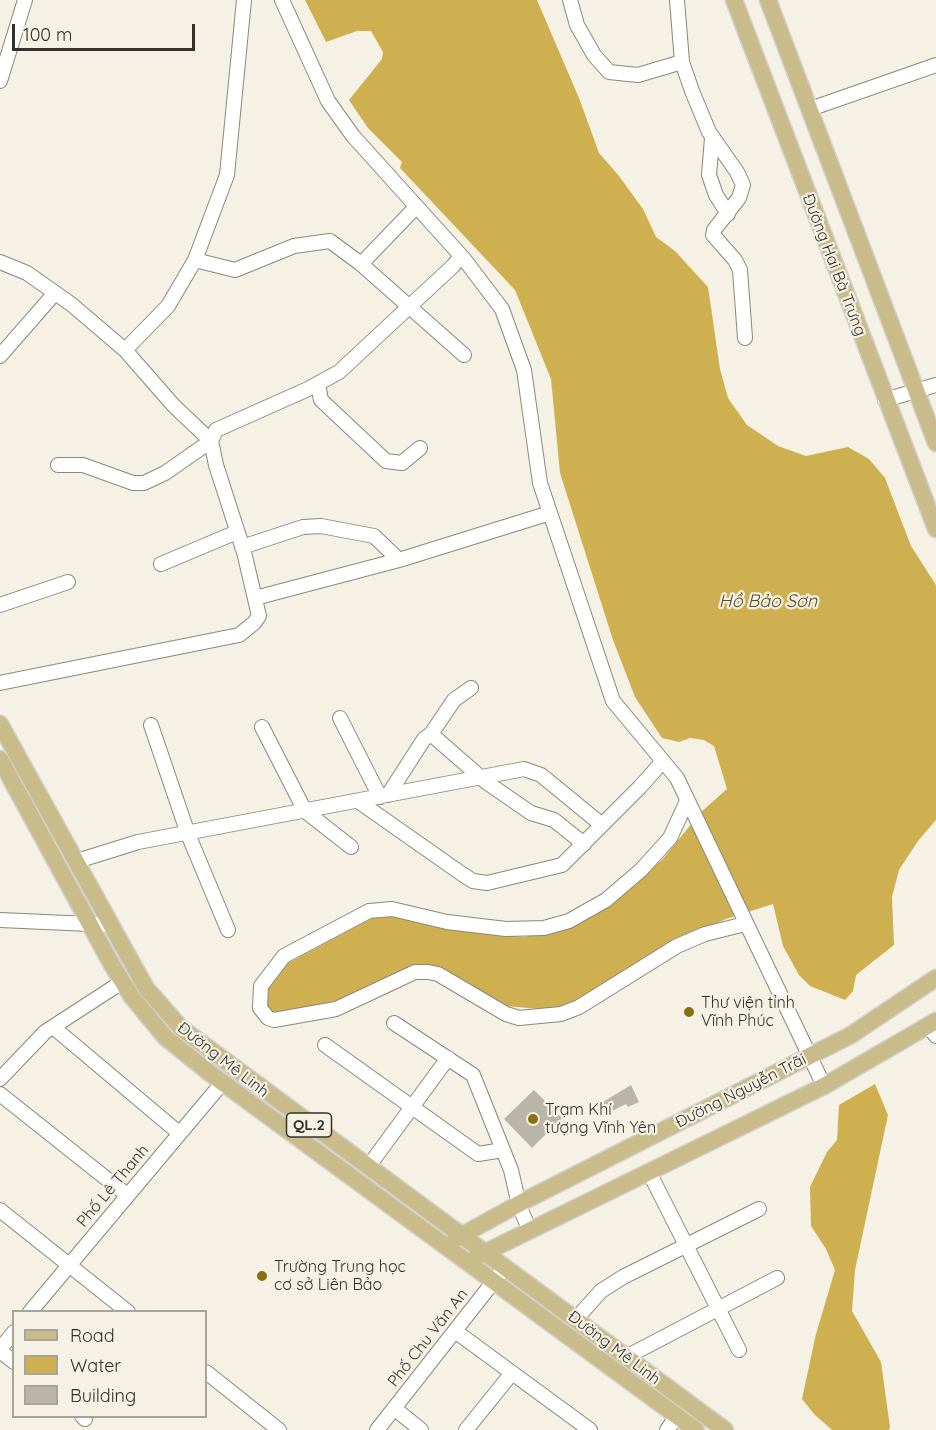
<!DOCTYPE html>
<meta charset="utf-8">
<style>
body{margin:0}
#map{position:relative;width:936px;height:1430px;overflow:hidden;background:#f5f1e4;font-family:Quicksand,sans-serif}
canvas{display:block}
.legend{position:absolute;left:12px;top:1310px;width:195px;height:108px;box-sizing:border-box;background:#f5f1e4;border:2px solid #a7a49b;margin:0;padding:8px 10px;list-style:none;font-size:18px;color:#33312d}
.legend li{display:flex;align-items:center;gap:12px;height:30px}
.legend b{width:30px;border:2px solid #a7a49b}
.scale{position:absolute;left:12px;top:24px;width:183px;height:27px;box-sizing:border-box;border:3px solid #33312d;border-top:0;padding-left:8px;font-size:18px;line-height:21px;white-space:nowrap;color:#33312d;-webkit-text-stroke:4px #f5f1e4;paint-order:stroke}
</style>
<div id="map">
<canvas width="936" height="1430"></canvas>
<ul class="legend">
<li><b style="height:8px;background:#cabb8b"></b>Road</li>
<li><b style="height:16px;background:#cfb050"></b>Water</li>
<li><b style="height:16px;background:#b9b5a9"></b>Building</li>
</ul>
<div class="scale">100 m</div>
</div>
<script>
const ctx = document.querySelector('canvas').getContext('2d');
ctx.lineJoin = 'round';
function fillPath(path, color) {
  ctx.fillStyle = color;
  ctx.fill(path, 'evenodd');
}
function toPath(rows) {
  const path = new Path2D();
  for (const r of rows) {
    path.moveTo(r[0], r[1]);
    for (let i = 2; i < r.length; i += 2) path.lineTo(r[i], r[i + 1]);
  }
  return path;
}
function stroke(path, color, width, dash) {
  ctx.strokeStyle = color;
  ctx.lineWidth = width;
  ctx.lineCap = dash ? 'butt' : 'round';
  ctx.setLineDash(dash || []);
  ctx.stroke(path);
}
function drawText(font, color, halo, rows, align = 'center') {
  ctx.font = font + ' Quicksand,sans-serif';
  ctx.lineWidth = 4.5;
  ctx.setLineDash([]);
  ctx.textBaseline = 'middle';
  ctx.strokeStyle = halo;
  ctx.fillStyle = color;
  for (const [text, x, y, turn = 0] of rows) {
    ctx.save();
    ctx.translate(x, y);
    ctx.rotate((+turn || 0) * Math.PI / 180);
    ctx.textAlign = isNaN(turn) ? turn : align;
    if (halo) ctx.strokeText(text, 0, 0);
    ctx.fillText(text, 0, 0);
    ctx.restore();
  }
}
const water = toPath([
 [305,0,537,0,579,98,599,153,619,176,643,209,656,237,675,251,708,287,720,369,728,398,747,425,778,446,806,456,848,447,869,459,885,478,911,546,936,585,936,820,918,841,899,870,892,897,894,945,856,975,853,991,845,1000,810,986,799,975,783,946,773,904,726,919,680,940,570,1006,549,1010,506,1006,420,966,401,971,335,1005,271,1014,264,1000,264,990,277,969,378,915,406,916,462,931,523,937,552,932,613,900,662,860,701,812,727,789,714,746,704,740,690,738,679,742,662,738,635,697,613,640,560,473,551,379,515,290,400,168,402,162,368,128,349,100,382,59,383,52,371,31,357,31,326,42],
 [875,1084,888,1115,855,1270,852,1311,881,1362,890,1427,889,1430,832,1430,814,1414,802,1399,816,1334,835,1270,826,1249,811,1226,810,1187,827,1152,837,1140,839,1105]
]);
const building = toPath([
 [631,1085,639,1102,628,1107,626,1104,608,1113,603,1102],
 [534,1090,562,1118,532,1148,504,1119]
]);
const minor = toPath([
 [282,0,328,101,353,136,464,259,502,309,524,370,540,483,613,701,677,778,824,1086],
 [570,0,577,25,594,55,609,72,638,75,682,62],
 [677,0,682,62,692,91,709,132,737,172,743,185,739,198,714,230,713,235,735,260,740,270,745,338],
 [0,81,25,0],
 [810,109,936,65],
 [712,138,709,175,716,195,728,214],
 [195,260,235,270,294,246,330,241,361,264,464,355],
 [0,262,27,273,71,304,125,350,174,406,211,441,165,473,144,483,133,483,83,465,58,465],
 [361,264,416,207],
 [125,350,168,306,195,260,227,175,244,0],
 [0,356,55,293],
 [318,384,321,400,386,461,402,463,420,448],
 [885,400,936,385],
 [242,547,303,527,321,526,374,536,399,560],
 [161,564,237,532],
 [255,598,399,560,550,513],
 [0,605,68,582],
 [0,683,239,635,254,623,259,616,244,552,216,465,211,441,216,430,308,389,339,372,453,266,461,256],
 [340,718,380,797],
 [151,725,188,834,228,930],
 [262,727,305,811,351,847],
 [431,734,486,782,531,813,554,820,584,844],
 [388,795,424,739,431,734,454,700,471,688],
 [358,801,462,874,473,881,487,883,562,865,640,787,663,761],
 [687,801,670,838,641,870,606,900,569,921,544,928,506,929,447,922,392,909,369,911,284,956,261,986,260,1008,268,1018,274,1020,336,1009,415,972,428,972,438,974,506,1014,519,1018,561,1014,579,1007,677,946,705,934,745,924],
 [77,861,138,842,524,769,541,775,602,825],
 [0,920,112,925],
 [394,1023,473,1075,511,1170,519,1205,529,1229],
 [928,1026,936,1036],
 [53,1027,179,1133],
 [325,1045,478,1154,503,1150],
 [0,1079,45,1032,122,982],
 [0,1094,127,1195],
 [368,1167,448,1058],
 [649,1172,739,1350],
 [0,1210,128,1312],
 [30,1312,223,1082],
 [576,1319,601,1291,623,1277,759,1209],
 [455,1331,590,1430],
 [0,1349,14,1332],
 [0,1351,14,1362],
 [626,1357,777,1278],
 [206,1372,279,1430],
 [394,1408,421,1430],
 [82,1416,85,1419],
 [377,1430,505,1267],
 [466,1430,512,1373],
 [667,1430,677,1416]
]);
const major = toPath([
 [734,0,936,529],
 [768,0,936,443],
 [0,724,146,988,181,1028,725,1430],
 [0,759,112,965,132,997,165,1037,211,1074,696,1430],
 [455,1239,526,1200,851,1035,936,978],
 [476,1257,824,1086,936,1021]
]);
const markers = [
 [689,1012,6,"#8a7011"],
 [533,1119,6,"#8a7011"],
 [262,1276,6,"#8a7011"]
];
const shields = [
 [309,1125,45]
];
const shieldNames = [
 ["QL.2",309,1125]
];
const streetNames = [
 ["Đường Hai Bà Trưng",834,265,69],
 ["Đường Mê Linh",223,1060,38],
 ["Đường Nguyễn Trãi",741,1091,-27],
 ["Phố Lê Thanh",113,1186,-50],
 ["Phố Chu Văn An",428,1338,-52],
 ["Đường Mê Linh",614,1348,37]
];
const poiNames = [
 ["Thư viện tỉnh",701,1003],
 ["Vĩnh Phúc",701,1021],
 ["Trạm Khí",545,1110],
 ["tượng Vĩnh Yên",545,1128],
 ["Trường Trung học",274,1267],
 ["cơ sở Liên Bảo",274,1285]
];
const waterNames = [
 ["Hồ Bảo Sơn",768,602]
];
fillPath(water, '#cfb050');
fillPath(building, '#b9b5a9');
stroke(minor, '#8b877b', 16);
stroke(major, '#d2d2d1', 19);
stroke(minor, '#fff', 14);
stroke(major, '#cabb8b', 16);
for (const [x, y, r, color] of markers) {
  const dot = new Path2D();
  dot.arc(x, y, r, 0, 2 * Math.PI);
  ctx.fillStyle = color;
  ctx.fill(dot);
  stroke(dot, '#f5f1e4', 2);
}
for (const [x, y, w] of shields) {
  const box = new Path2D();
  box.roundRect(x - w / 2, y - 12, w, 24, 4.5);
  ctx.fillStyle = '#f5f1e4';
  ctx.fill(box);
  stroke(box, '#33312d', 1.5);
}
drawText('bold 15px', '#33312d', null, shieldNames);
drawText('16px', '#33312d', '#f5f1e4', streetNames);
drawText('16px', '#33312d', '#f5f1e4', poiNames, 'left');
drawText('italic 18px', '#5a4d25', '#f5f1e4', waterNames);
</script>
